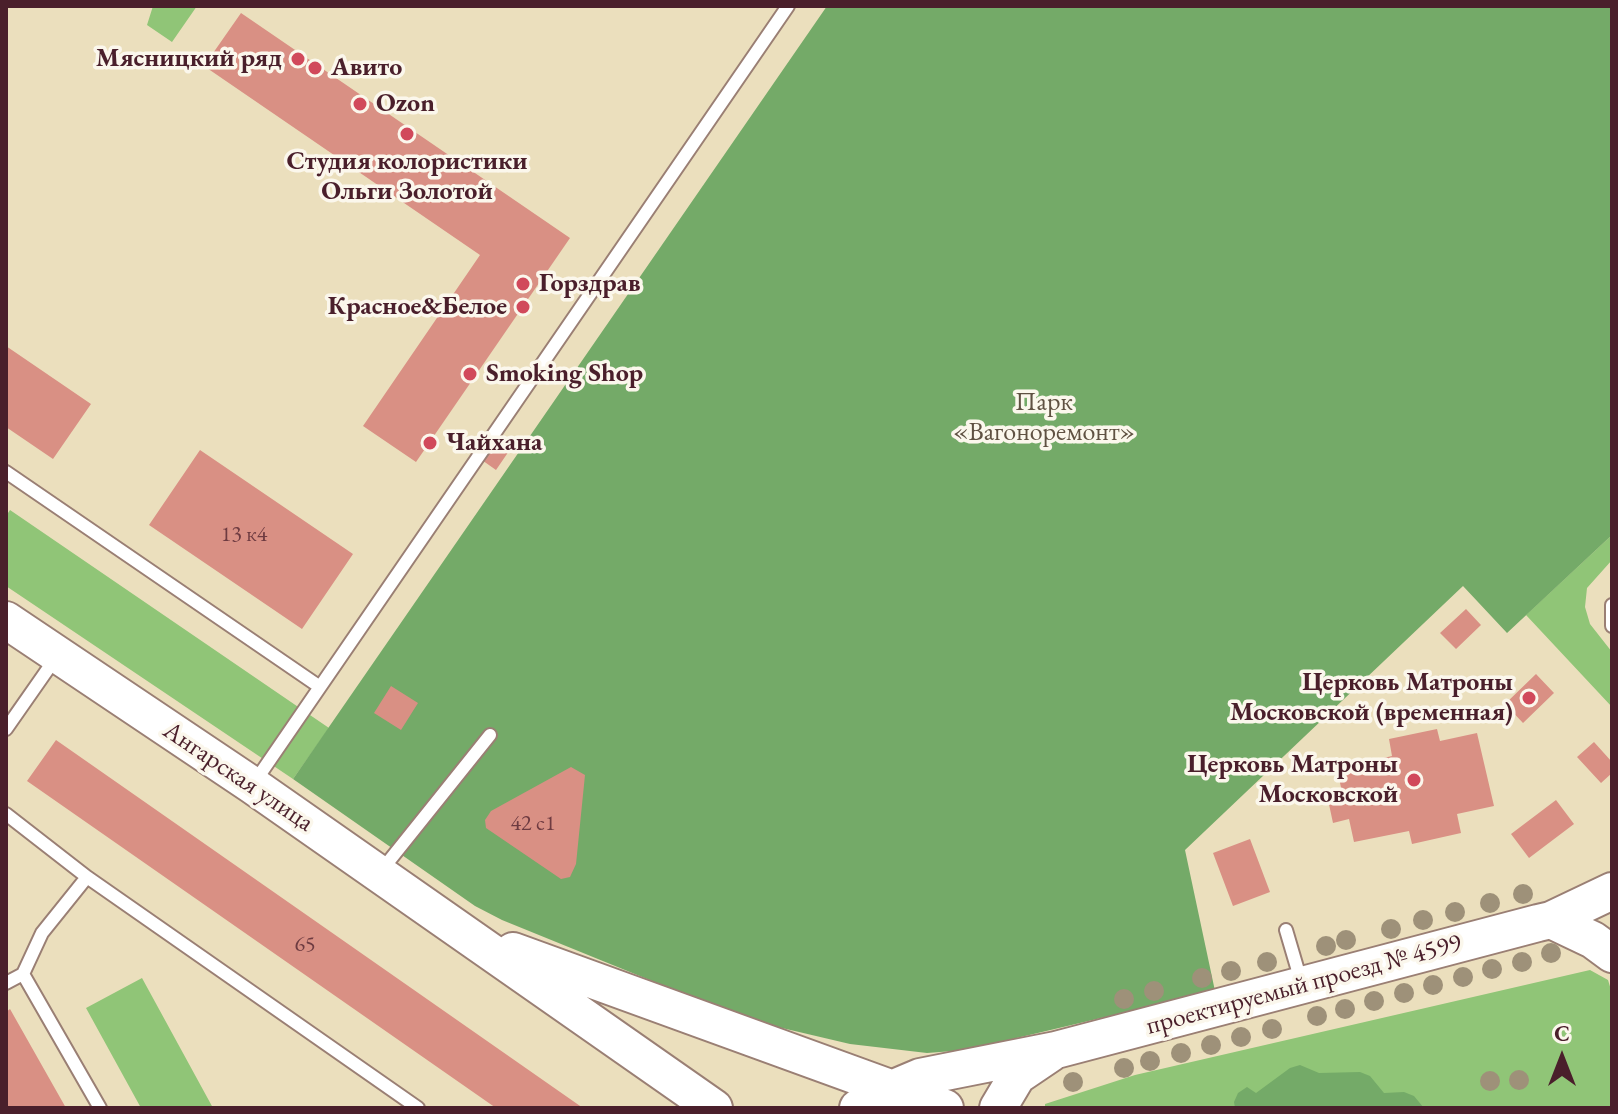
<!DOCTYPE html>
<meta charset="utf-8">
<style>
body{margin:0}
#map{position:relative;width:1618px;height:1114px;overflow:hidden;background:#ebdfbd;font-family:"EB Garamond",serif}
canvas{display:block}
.frame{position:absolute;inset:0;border:8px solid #4a1f2b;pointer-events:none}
.north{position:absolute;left:1522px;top:1018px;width:80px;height:80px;-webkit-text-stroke:6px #fbf7ec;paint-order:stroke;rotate:0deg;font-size:22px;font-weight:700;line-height:32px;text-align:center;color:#4a1f2b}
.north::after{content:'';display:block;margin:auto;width:28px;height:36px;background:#4a1f2b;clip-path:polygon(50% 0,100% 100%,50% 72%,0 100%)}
</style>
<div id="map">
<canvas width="1618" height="1114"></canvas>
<div class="frame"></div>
<div class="north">С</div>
</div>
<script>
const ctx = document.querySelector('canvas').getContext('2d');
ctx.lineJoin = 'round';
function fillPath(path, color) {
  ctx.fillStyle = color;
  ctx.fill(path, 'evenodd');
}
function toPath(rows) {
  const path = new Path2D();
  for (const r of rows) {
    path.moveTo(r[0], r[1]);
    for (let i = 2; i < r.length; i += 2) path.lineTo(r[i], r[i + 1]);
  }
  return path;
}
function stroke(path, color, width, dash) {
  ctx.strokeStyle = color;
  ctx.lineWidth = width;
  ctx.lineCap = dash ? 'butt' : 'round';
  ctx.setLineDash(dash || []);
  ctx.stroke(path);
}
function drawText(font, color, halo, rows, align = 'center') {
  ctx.font = font + ' "EB Garamond",serif';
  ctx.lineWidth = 7;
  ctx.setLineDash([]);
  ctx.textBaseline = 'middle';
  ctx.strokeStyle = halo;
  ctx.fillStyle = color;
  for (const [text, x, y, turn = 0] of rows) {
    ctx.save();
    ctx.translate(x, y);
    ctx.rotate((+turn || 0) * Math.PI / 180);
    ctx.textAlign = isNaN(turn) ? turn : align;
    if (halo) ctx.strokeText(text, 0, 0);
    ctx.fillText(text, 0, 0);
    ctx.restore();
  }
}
const green = toPath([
 [153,6,197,6,172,42,147,25],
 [10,510,329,728,293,779,6,586,6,516],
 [1612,535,1612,560,1587,588,1585,607,1590,624,1612,652,1612,707,1526,615],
 [1590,970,1608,980,1612,993,1612,1108,1045,1108,1045,1104,1135,1075],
 [142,978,213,1108,141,1108,86,1008]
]);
const forest = toPath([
 [827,6,1612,6,1612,535,1507,633,1463,586,1185,850,1215,991,966,1050,927,1053,850,1044,748,1020,502,920,475,906,293,779],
 [1300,1065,1319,1073,1360,1072,1370,1076,1384,1093,1404,1092,1414,1096,1424,1108,1235,1108,1234,1102,1238,1093,1247,1087,1256,1093,1290,1068]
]);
const building = toPath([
 [241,13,570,238,416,462,363,426,480,255,204,66],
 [6,346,91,404,53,459,6,427],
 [493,439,509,451,496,470,479,458],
 [200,450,353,554,302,629,149,525],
 [1466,609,1481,625,1456,649,1440,633],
 [1536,674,1554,693,1523,723,1505,704],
 [391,686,418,703,401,730,374,713],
 [1437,729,1440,741,1477,733,1494,806,1457,814,1461,833,1412,844,1409,831,1354,842,1349,819,1333,823,1327,795,1342,792,1337,769,1392,756,1389,739],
 [56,740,583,1108,496,1108,27,781],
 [1594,742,1612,762,1612,773,1601,783,1577,757],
 [571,767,585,775,576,864,570,877,561,879,486,828,485,820,491,811],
 [1556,800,1574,824,1529,858,1511,834],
 [1250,839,1270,892,1233,906,1213,853],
 [10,1009,66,1108,6,1108,6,1012]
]);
const lane = toPath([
 [6,472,320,687],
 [1612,605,1612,626],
 [6,729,57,656],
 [254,783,788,6],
 [6,814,87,877,42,933,23,974,100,1108],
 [381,871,490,735],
 [87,877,418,1108],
 [1286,930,1301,981],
 [6,983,23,974]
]);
const secondary = toPath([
 [6,620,252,785,714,1108],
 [1551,920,1593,940,1612,954],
 [513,951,945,1108],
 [858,1108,875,1096,920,1077,1056,1050,1538,923,1551,920,1612,891],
 [998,1108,1017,1076,1051,1053]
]);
const trees = [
 [1523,894],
 [1490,903],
 [1455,912],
 [1423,920],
 [1391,929],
 [1346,940],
 [1326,946],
 [1551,953],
 [1267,962],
 [1522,962],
 [1492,969],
 [1231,971],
 [1463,977],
 [1202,978],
 [1433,985],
 [1154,991],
 [1404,993],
 [1124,999],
 [1374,1001],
 [1345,1009],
 [1317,1016],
 [1272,1029],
 [1241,1037],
 [1211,1045],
 [1181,1053],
 [1150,1061],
 [1124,1068],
 [1519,1080],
 [1490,1081],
 [1073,1082]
];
const markers = [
 [298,59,8,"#d1495b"],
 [315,68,8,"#d1495b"],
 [360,104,8,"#d1495b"],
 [407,134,8,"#d1495b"],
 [523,284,8,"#d1495b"],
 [523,307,8,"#d1495b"],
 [470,374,8,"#d1495b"],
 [430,443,8,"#d1495b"],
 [1529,698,8,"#d1495b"],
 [1414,780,8,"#d1495b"]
];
const numberNames = [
 ["13 к4",244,535],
 ["42 с1",533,824],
 ["65",305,945]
];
const poiNames = [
 ["Мясницкий ряд",282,59,"right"],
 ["Авито",331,68],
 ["Ozon",376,104],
 ["Студия колористики",407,162,"center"],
 ["Ольги Золотой",407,192,"center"],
 ["Горздрав",539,284],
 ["Красное&Белое",507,307,"right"],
 ["Smoking Shop",486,374],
 ["Чайхана",446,443],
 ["Церковь Матроны",1513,683,"right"],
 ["Московской (временная)",1513,713,"right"],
 ["Церковь Матроны",1398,765,"right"],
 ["Московской",1398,795,"right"]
];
const parkNames = [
 ["Парк",1044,403],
 ["«Вагоноремонт»",1044,433]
];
const streetNames = [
 ["Ангарская улица",238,777,34],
 ["проектируемый проезд № 4599",1304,985,-15]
];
fillPath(green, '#90c577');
fillPath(forest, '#74aa68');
fillPath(building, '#d99084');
stroke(lane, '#9a7f74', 16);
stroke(secondary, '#9a7f74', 40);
stroke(lane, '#fff', 12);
stroke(secondary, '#fff', 36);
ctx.fillStyle = '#9e9179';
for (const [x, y] of trees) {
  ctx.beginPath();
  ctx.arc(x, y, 10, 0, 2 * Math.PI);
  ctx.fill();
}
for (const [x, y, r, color] of markers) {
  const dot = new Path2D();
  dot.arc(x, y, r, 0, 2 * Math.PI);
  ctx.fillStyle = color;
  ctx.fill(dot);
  stroke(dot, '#fbf7ec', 3);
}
drawText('22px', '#6e3b41', null, numberNames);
drawText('bold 26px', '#4a1f2b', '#fbf7ec', poiNames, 'left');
drawText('26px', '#5f5142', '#fbf7ec', parkNames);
drawText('26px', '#4a1f2b', '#fbf7ec', streetNames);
</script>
